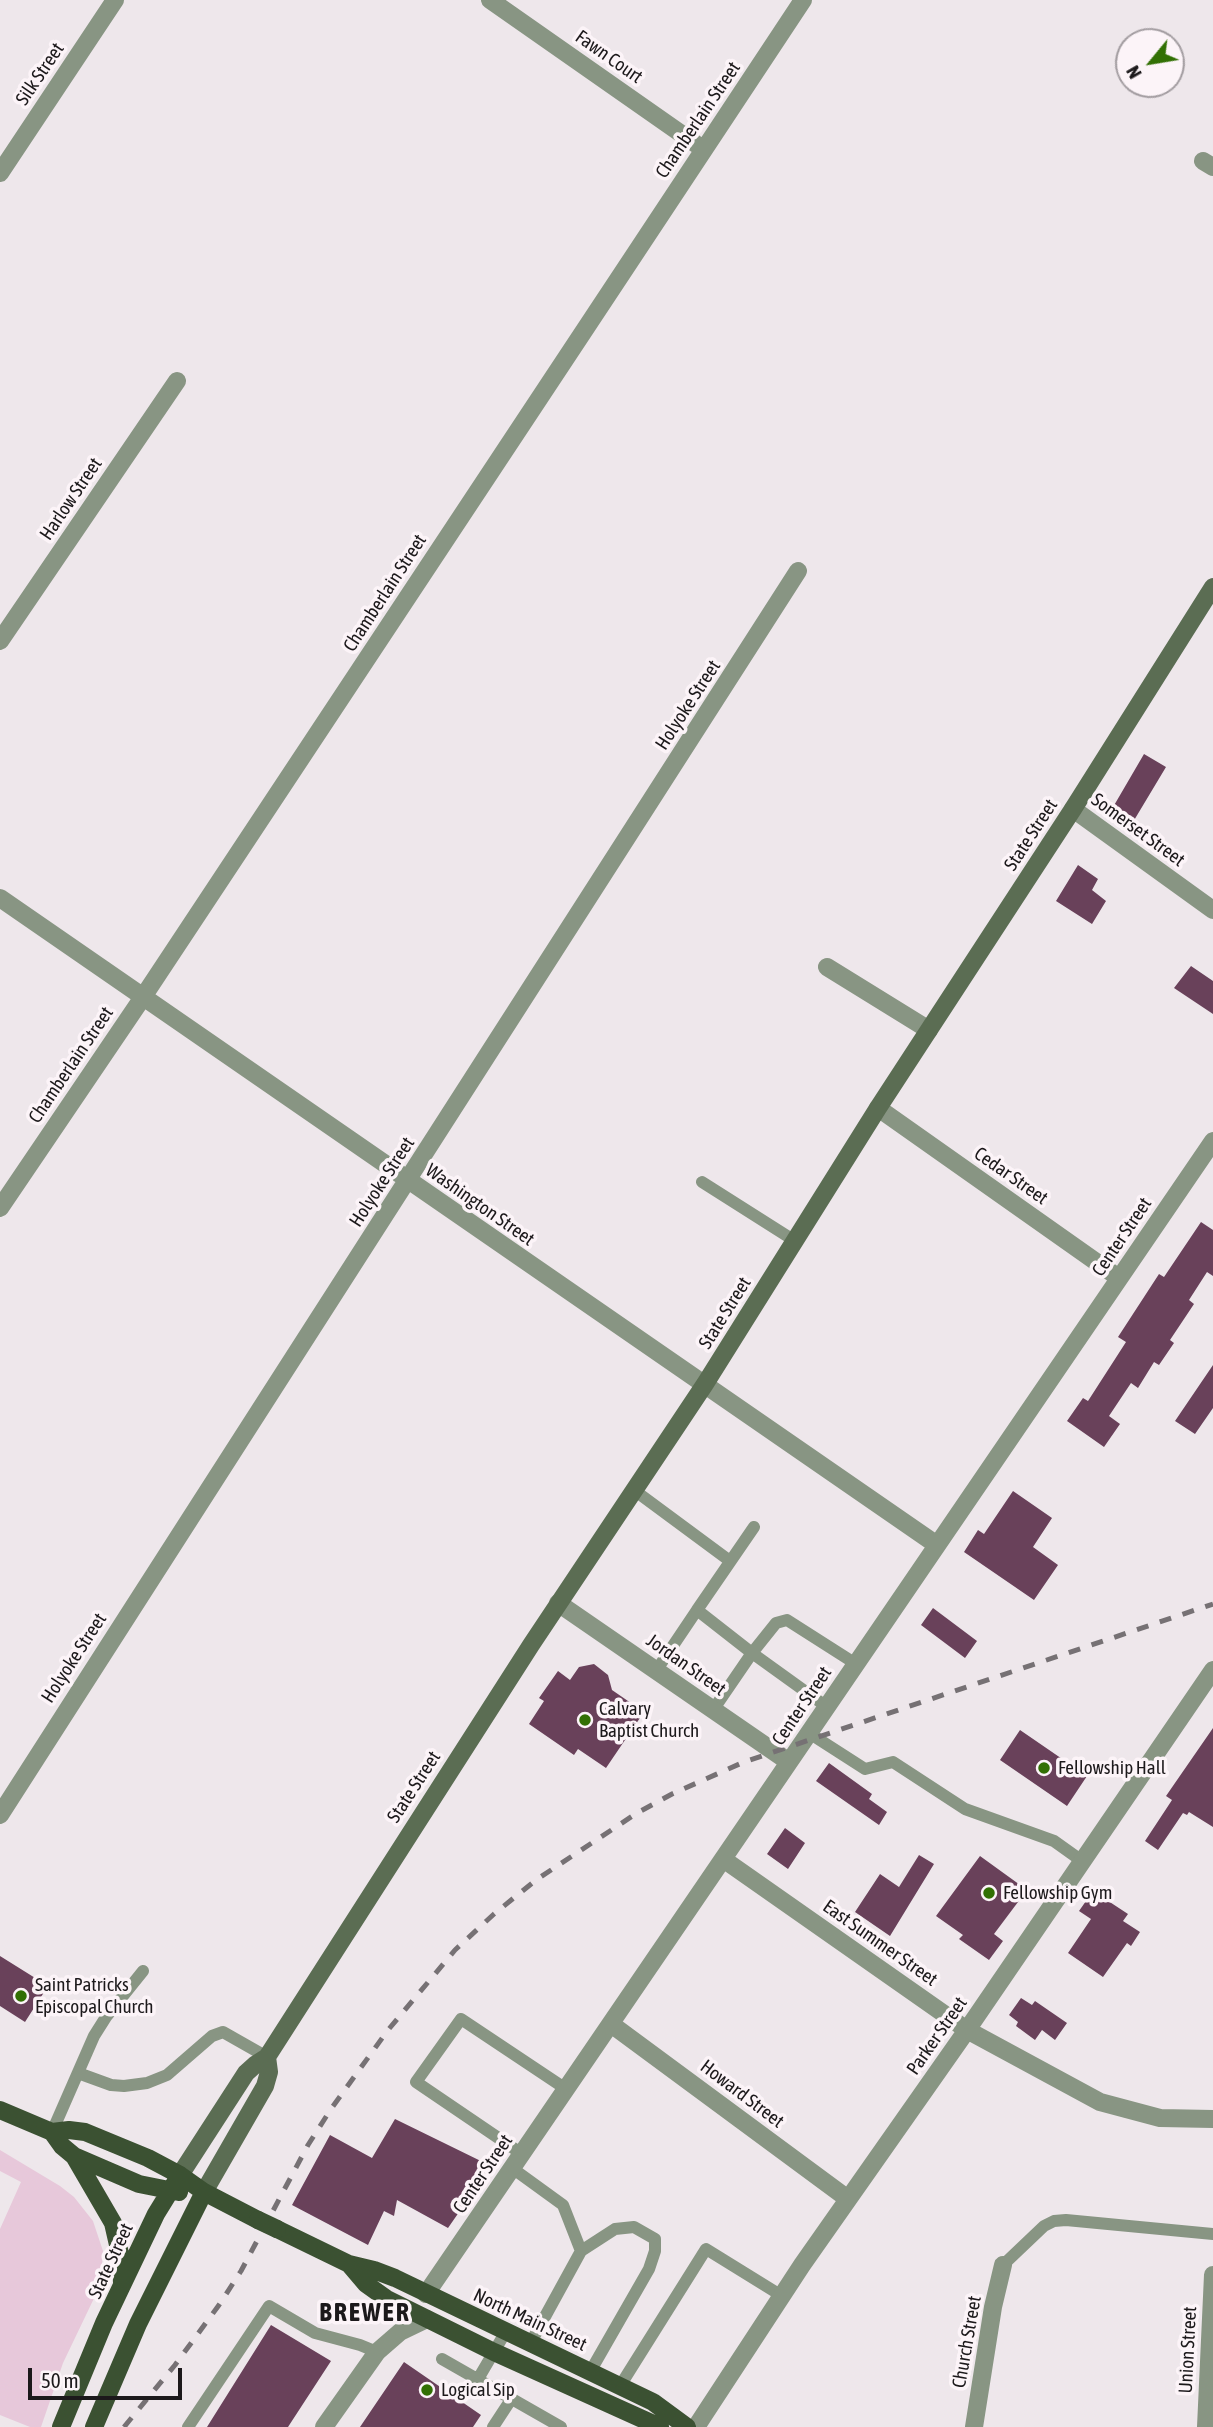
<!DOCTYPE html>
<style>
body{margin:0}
#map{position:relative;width:1213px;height:2427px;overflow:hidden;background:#eee7eb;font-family:"Asap Condensed",sans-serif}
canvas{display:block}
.north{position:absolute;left:1115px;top:28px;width:70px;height:70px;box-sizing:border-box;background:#fcf4f8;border:2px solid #a29ca0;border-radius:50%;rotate:240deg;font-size:19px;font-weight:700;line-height:28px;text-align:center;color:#1c191b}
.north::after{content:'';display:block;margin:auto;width:24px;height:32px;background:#327004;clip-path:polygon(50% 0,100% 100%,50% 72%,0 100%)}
.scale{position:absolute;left:28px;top:2368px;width:154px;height:32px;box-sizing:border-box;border:4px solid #1c191b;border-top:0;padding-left:9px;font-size:21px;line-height:24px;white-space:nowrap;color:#1c191b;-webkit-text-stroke:5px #fcf4f8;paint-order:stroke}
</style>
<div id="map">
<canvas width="1213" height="2427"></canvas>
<div class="north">N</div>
<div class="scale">50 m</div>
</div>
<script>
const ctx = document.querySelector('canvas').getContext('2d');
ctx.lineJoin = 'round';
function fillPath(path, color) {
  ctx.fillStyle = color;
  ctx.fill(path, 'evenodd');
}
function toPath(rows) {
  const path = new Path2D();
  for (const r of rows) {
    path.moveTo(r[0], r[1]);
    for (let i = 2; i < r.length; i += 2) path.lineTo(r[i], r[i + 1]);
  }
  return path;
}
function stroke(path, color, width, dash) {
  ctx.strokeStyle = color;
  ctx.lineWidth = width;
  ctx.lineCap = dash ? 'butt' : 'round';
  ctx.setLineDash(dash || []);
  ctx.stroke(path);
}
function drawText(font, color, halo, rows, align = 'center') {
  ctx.font = font + ' "Asap Condensed",sans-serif';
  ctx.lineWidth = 7;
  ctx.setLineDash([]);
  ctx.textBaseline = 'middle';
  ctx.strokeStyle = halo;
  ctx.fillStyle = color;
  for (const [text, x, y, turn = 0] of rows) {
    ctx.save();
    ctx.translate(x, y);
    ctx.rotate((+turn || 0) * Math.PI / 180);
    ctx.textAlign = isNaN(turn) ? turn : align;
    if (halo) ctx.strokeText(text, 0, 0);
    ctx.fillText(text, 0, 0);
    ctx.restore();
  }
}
const green = toPath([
 [0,2150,60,2186,74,2197,93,2221,103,2251,101,2279,97,2292,63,2363,41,2427,30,2427,0,2415,0,2229,21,2182,0,2171]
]);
const building = toPath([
 [1144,754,1166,767,1130,827,1109,814],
 [1078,865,1098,879,1092,890,1106,901,1092,924,1056,901],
 [1191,966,1213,981,1213,1014,1174,988],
 [1201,1222,1213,1230,1213,1276,1207,1272,1189,1300,1194,1304,1170,1340,1174,1343,1159,1365,1154,1362,1138,1388,1131,1383,1109,1416,1120,1424,1104,1447,1067,1421,1083,1398,1088,1401,1126,1342,1118,1337,1159,1274,1164,1277],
 [1213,1365,1213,1408,1195,1434,1175,1421],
 [1013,1491,1052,1518,1033,1547,1058,1565,1034,1600,964,1552,978,1530,984,1534],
 [933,1608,977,1641,965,1658,921,1625],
 [594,1664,608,1675,612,1690,644,1712,606,1768,578,1749,574,1755,529,1724,544,1701,539,1698,558,1671,570,1680,579,1667],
 [1213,1728,1213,1827,1189,1812,1187,1815,1183,1813,1158,1850,1145,1841,1172,1800,1166,1796],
 [1020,1730,1087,1776,1067,1806,1000,1760],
 [829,1763,872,1794,869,1799,887,1812,879,1825,816,1781],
 [785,1828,805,1843,788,1869,767,1854],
 [919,1855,934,1864,890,1936,855,1912,880,1874,899,1887],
 [980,1856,1027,1890,994,1934,1003,1941,989,1960,959,1939,963,1935,936,1916],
 [1093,1891,1128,1914,1123,1921,1140,1932,1131,1946,1127,1943,1103,1977,1068,1953,1091,1919,1079,1911],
 [0,1956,48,1986,25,2022,0,2006],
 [1021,1998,1032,2005,1035,2001,1067,2023,1055,2040,1042,2030,1035,2040,1016,2026,1018,2022,1009,2015],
 [395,2119,491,2166,448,2228,397,2200,394,2216,384,2211,368,2245,292,2205,330,2135,372,2158],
 [271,2325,331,2361,288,2427,207,2427],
 [404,2362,481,2415,473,2427,360,2427]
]);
const lane = toPath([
 [702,1182,795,1241],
 [634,1490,730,1561],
 [697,1610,754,1527],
 [656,1671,697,1610,752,1653,713,1710],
 [827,1707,752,1653,776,1623,787,1620,856,1664],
 [809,1733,865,1769,893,1762,965,1809,1054,1841,1082,1861],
 [78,2073,111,2085,124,2086,147,2083,167,2075,212,2036,223,2032,267,2057],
 [52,2132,94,2036,106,2017,143,1971],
 [522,2154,416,2082,461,2019,566,2089],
 [512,2168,563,2205,581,2251,530,2344],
 [581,2251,615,2229,634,2227,655,2239,655,2251,649,2269,590,2372],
 [1003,2265,1044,2226,1054,2221,1066,2220,1213,2234],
 [442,2359,561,2427],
 [478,2379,505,2333],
 [620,2386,706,2249,782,2296],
 [188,2427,269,2306,315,2333,360,2345,377,2352],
 [493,2427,512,2398]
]);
const street = toPath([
 [490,0,703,149],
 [1203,161,1213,167],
 [0,173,115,0],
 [0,641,177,381],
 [1073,809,1213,910],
 [0,898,937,1545],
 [827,967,929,1030],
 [878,1108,1119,1278],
 [0,1208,143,997,803,0],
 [558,1603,789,1762],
 [0,1815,798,571],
 [723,1859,967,2030,1100,2102,1160,2118,1213,2119],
 [611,2024,848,2199],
 [426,2294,1213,1141],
 [324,2427,377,2352,400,2332,427,2319],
 [696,2427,802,2265,967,2030,1213,1670],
 [974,2427,993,2307,1003,2265],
 [1206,2427,1213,2275]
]);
const secondary = toPath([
 [180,2175,246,2073,256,2064,267,2057,531,1645,705,1384,878,1108,1073,809,1213,587],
 [204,2192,265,2086,269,2072,267,2057]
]);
const primary = toPath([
 [0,2110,52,2132,62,2146,74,2156,139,2184,179,2192],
 [52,2132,69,2130,85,2132,148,2158,180,2175,204,2192,258,2220],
 [74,2156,113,2223,121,2258,122,2283],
 [277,2229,349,2264,374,2270,395,2278,653,2402,687,2427],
 [349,2264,366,2284,387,2299,494,2352,660,2427],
 [61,2427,104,2323,156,2214,180,2175],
 [94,2427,138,2324,204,2192]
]);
const rail = toPath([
 [124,2427,175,2365,219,2305,241,2271,308,2145,331,2109,388,2030,455,1950,494,1914,536,1880,637,1813,672,1794,744,1762,1213,1604]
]);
const primaryBridge = toPath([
 [258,2220,277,2229]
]);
const markers = [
 [585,1720,7,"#327004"],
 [1044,1768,7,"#327004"],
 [989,1893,7,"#327004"],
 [21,1996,7,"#327004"],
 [427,2390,7,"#327004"]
];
const streetNames = [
 ["Fawn Court",609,57,35],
 ["Silk Street",40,74,-56],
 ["Chamberlain Street",698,120,-56],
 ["Harlow Street",71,499,-56],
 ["Chamberlain Street",385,593,-57],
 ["Holyoke Street",688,705,-57],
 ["Somerset Street",1138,830,36],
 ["State Street",1031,835,-57],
 ["Chamberlain Street",71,1065,-56],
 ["Cedar Street",1011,1176,35],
 ["Holyoke Street",382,1182,-57],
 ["Washington Street",480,1205,35],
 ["Center Street",1122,1237,-56],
 ["State Street",725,1313,-58],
 ["Holyoke Street",74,1658,-57],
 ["Jordan Street",686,1665,35],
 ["Center Street",802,1706,-56],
 ["State Street",414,1787,-57],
 ["East Summer Street",880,1943,35],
 ["Parker Street",937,2036,-55],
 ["Howard Street",742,2094,37],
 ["Center Street",483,2174,-56],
 ["State Street",111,2261,-65],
 ["North Main Street",530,2320,25],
 ["Church Street",967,2342,-80],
 ["Union Street",1188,2350,-87]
];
const poiNames = [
 ["Calvary",599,1709],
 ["Baptist Church",599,1731],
 ["Fellowship Hall",1058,1768],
 ["Fellowship Gym",1003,1893],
 ["Saint Patricks",35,1985],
 ["Episcopal Church",35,2007],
 ["Logical Sip",441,2390]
];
const districtNames = [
 ["BREWER",365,2313]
];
fillPath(green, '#e7c8da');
fillPath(building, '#69415a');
stroke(lane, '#889583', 12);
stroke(street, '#889583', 18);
stroke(secondary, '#5b6d53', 18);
stroke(primary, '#3b5132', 18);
stroke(rail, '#767174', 5, [12, 12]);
stroke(primaryBridge, '#3b5132', 18);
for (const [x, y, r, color] of markers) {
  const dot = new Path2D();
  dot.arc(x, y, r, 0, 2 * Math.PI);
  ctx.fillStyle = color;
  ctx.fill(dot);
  stroke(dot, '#fcf4f8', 2.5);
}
drawText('19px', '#1c191b', '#fcf4f8', streetNames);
drawText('19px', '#1c191b', '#fcf4f8', poiNames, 'left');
ctx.letterSpacing = '2px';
drawText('bold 26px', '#1c191b', '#fcf4f8', districtNames);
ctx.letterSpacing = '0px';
</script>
